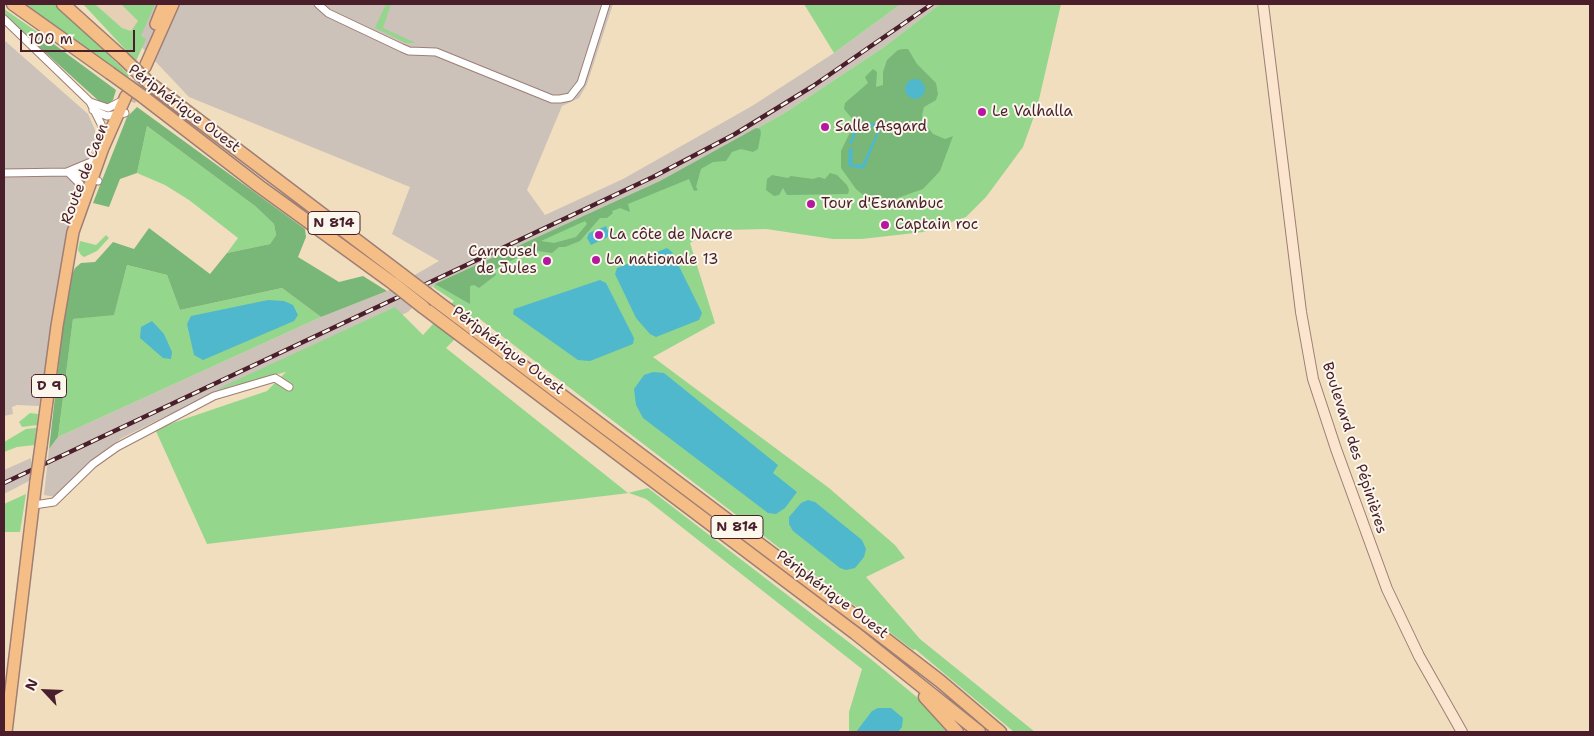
<!DOCTYPE html>
<meta charset="utf-8">
<style>
body{margin:0}
#map{position:relative;width:1594px;height:736px;overflow:hidden;background:#f1debf;font-family:"Shantell Sans",sans-serif}
canvas{display:block}
.frame{position:absolute;inset:0;border:5px solid #4a1f2b;pointer-events:none}
.north{position:absolute;left:20px;top:666px;width:50px;height:50px;-webkit-text-stroke:4px #fbf7ec;paint-order:stroke;rotate:295deg;font-size:14px;font-weight:700;line-height:20px;text-align:center;color:#4a1f2b}
.north::after{content:'';display:block;margin:auto;width:18px;height:22px;background:#4a1f2b;clip-path:polygon(50% 0,100% 100%,50% 72%,0 100%)}
.scale{position:absolute;left:20px;top:30px;width:115px;height:22px;box-sizing:border-box;border:2px solid #4a1f2b;border-top:0;padding-left:6px;font-size:15px;line-height:18px;white-space:nowrap;color:#4a1f2b;-webkit-text-stroke:4px #fbf7ec;paint-order:stroke}
</style>
<div id="map">
<canvas width="1594" height="736"></canvas>
<div class="frame"></div>
<div class="north">N</div>
<div class="scale">100 m</div>
</div>
<script>
const ctx = document.querySelector('canvas').getContext('2d');
ctx.lineJoin = 'round';
function fillPath(path, color) {
  ctx.fillStyle = color;
  ctx.fill(path, 'evenodd');
}
function toPath(rows) {
  const path = new Path2D();
  for (const r of rows) {
    if (r.length === 3) {
      path.moveTo(r[0] + r[2], r[1]);
      path.arc(r[0], r[1], r[2], 0, 2 * Math.PI);
      continue;
    }
    path.moveTo(r[0], r[1]);
    for (let i = 2; i < r.length; i += 2) path.lineTo(r[i], r[i + 1]);
  }
  return path;
}
function stroke(path, color, width, dash) {
  ctx.strokeStyle = color;
  ctx.lineWidth = width;
  ctx.lineCap = dash ? 'butt' : 'round';
  ctx.setLineDash(dash || []);
  ctx.stroke(path);
}
function drawText(font, color, halo, rows, align = 'center') {
  ctx.font = font + ' "Shantell Sans",sans-serif';
  ctx.lineWidth = 4;
  ctx.setLineDash([]);
  ctx.textBaseline = 'middle';
  ctx.strokeStyle = halo;
  ctx.fillStyle = color;
  for (const [text, x, y, turn = 0] of rows) {
    ctx.save();
    ctx.translate(x, y);
    ctx.rotate((+turn || 0) * Math.PI / 180);
    ctx.textAlign = isNaN(turn) ? turn : align;
    if (halo) ctx.strokeText(text, 0, 0);
    ctx.fillText(text, 0, 0);
    ctx.restore();
  }
}
const built = toPath([
 [95,4,153,4,136,41]
]);
const industrial = toPath([
 [153,4,613,4,587,84,579,98,562,106,527,190,545,215,623,179,752,106,834,53,901,4,940,4,884,47,783,114,660,181,435,284,408,312,277,372,164,417,122,438,96,457,55,497,44,495,49,449,58,437,321,317,387,291,439,261,392,234,410,187,189,97,136,41],
 [4,40,88,114,95,130,95,140,52,325,39,406,17,405,12,407,13,414,4,416],
 [31,458,31,480,4,494,4,470]
]);
const green = toPath([
 [25,4,58,4,129,75,127,80],
 [83,4,95,4,122,28,131,31,138,21,121,4,155,4,141,36,146,39,136,61],
 [386,4,391,4,383,28,416,43,406,43,375,28],
 [804,4,901,4,834,53],
 [940,4,1061,4,1037,108,1023,147,986,197,966,217,923,232,862,239,833,239,766,229,725,230,706,233,690,243,715,323,653,357,829,488,895,545,905,558,866,577,920,639,1035,732,1014,732,915,649,913,650,477,317,446,348,628,493,648,488,872,660,924,703,948,732,849,732,849,712,862,669,646,499,629,493,207,544,155,429,267,391,286,372,215,390,395,307,423,335,454,301,433,287,435,284,660,181,783,114,884,47],
 [4,9,36,31,27,36,4,16],
 [147,126,255,206,274,224,276,235,270,244,227,253,238,238,189,200,165,185,137,173],
 [106,235,109,238,97,251,84,257,81,255,78,250,80,241,96,245],
 [127,265,167,275,180,310,282,288,321,317,58,437,73,319,114,314],
 [30,413,38,414,37,425,22,427,19,422],
 [36,428,35,445,17,447,4,452,4,442,26,429],
 [26,494,20,532,4,532,4,504]
]);
const forest = toPath([
 [36,31,116,90,113,100,106,106,100,102,27,36],
 [903,49,908,49,917,64,936,83,938,94,936,100,924,107,922,115,924,122,933,134,945,139,953,136,940,171,923,189,892,200,869,200,856,189,841,168,841,151,855,122,844,109,845,103,868,83,865,77,873,69,877,72,876,87,883,85,883,72,887,60,898,50],
 [137,107,305,229,306,237,298,257,339,282,363,276,387,291,321,317,282,288,180,310,167,275,127,265,114,315,73,319,58,437,49,449,68,283,75,268,81,263,95,262,113,242,134,249,149,228,210,274,227,253,270,244,276,235,274,224,255,206,147,126,137,173,120,179,109,207,93,203,127,117],
 [756,128,760,129,761,133,758,149,753,152,741,149,732,152,726,161,713,162,706,166,701,169,696,187,698,190,694,191,689,179,628,204,630,212,620,208,612,211,613,213,607,218,600,218,580,241,565,247,559,247,552,253,531,250,494,270,496,275,479,288,474,285,470,286,470,304,435,284,660,181],
 [585,221,587,224,576,237,554,243,541,241],
 [830,173,837,175,847,185,849,190,848,194,787,195,783,188,779,195,774,196,766,190,767,179,772,175,788,178,791,176,813,179,819,177,825,179]
]);
const water = toPath([
 [915,89,10],
 [856,123,874,123,880,130,864,169,851,167,848,164,849,148,853,148,852,164,862,165,877,132,872,126,858,126,852,144,849,144],
 [606,226,610,236,591,245,587,238,589,233],
 [667,248,672,252,702,313,699,320,656,337,650,334,636,318,615,274,617,268],
 [600,280,606,283,634,338,633,344,590,361,578,360,513,314,514,309],
 [268,300,284,301,293,305,298,315,294,321,203,360,194,355,187,324,191,316],
 [152,321,164,334,172,352,171,359,163,358,140,338,141,327],
 [653,372,664,373,778,465,773,473,797,492,785,508,776,514,768,513,643,418,636,405,634,389,644,375],
 [808,500,815,502,862,540,866,549,864,557,855,568,846,570,840,568,793,531,789,524,789,517,801,503],
 [878,708,891,708,903,718,902,727,898,732,856,732,872,711]
]);
const primaryTunnel = toPath([
 [130,101,145,68]
]);
const street = toPath([
 [318,4,328,13,402,48,409,51,436,52,552,99,560,99,570,97,581,83,606,4],
 [4,19,90,102,101,124,105,141],
 [90,102,108,108,122,101],
 [93,110,107,116,125,113],
 [67,172,91,162,98,154],
 [68,172,80,184,84,198],
 [4,173,67,172,98,181],
 [34,505,54,502,93,464,117,447,214,396,275,378,289,387]
]);
const secondary = toPath([
 [1263,4,1301,312,1313,379,1336,449,1387,589,1419,656,1462,732]
]);
const primary = toPath([
 [156,24,164,4],
 [145,67,173,4],
 [41,446,57,326,73,232,103,148,126,96],
 [6,732,36,481]
]);
const highway = toPath([
 [13,4,110,73],
 [63,4,123,58],
 [148,82,401,274],
 [142,96,259,186,394,284],
 [435,300,875,631,940,681,1000,732],
 [423,307,855,633,979,732],
 [925,697,957,732]
]);
const rail = toPath([
 [4,483,653,177,735,134,813,86,932,4]
]);
const primaryBridge = toPath([
 [36,481,41,446]
]);
const highwayBridge = toPath([
 [123,58,148,82],
 [110,73,142,96],
 [401,274,435,300],
 [394,284,423,307]
]);
const markers = [
 [982,112,5,"#b5179e"],
 [825,127,5,"#b5179e"],
 [811,204,5,"#b5179e"],
 [885,225,5,"#b5179e"],
 [599,235,5,"#b5179e"],
 [596,260,5,"#b5179e"],
 [547,261,5,"#b5179e"]
];
const shields = [
 [334,223,52],
 [49,386,35],
 [737,527,52]
];
const shieldNames = [
 ["N 814",334,223],
 ["D 9",49,386],
 ["N 814",737,527]
];
const streetNames = [
 ["Périphérique Ouest",184,109,37],
 ["Route de Caen",85,174,-69],
 ["Périphérique Ouest",508,351,37],
 ["Boulevard des Pépinières",1354,448,72],
 ["Périphérique Ouest",832,595,37]
];
const poiNames = [
 ["Le Valhalla",992,112],
 ["Salle Asgard",835,127],
 ["Tour d'Esnambuc",821,204],
 ["Captain roc",895,225],
 ["La côte de Nacre",609,235],
 ["Carrousel",537,252,"right"],
 ["de Jules",537,269,"right"],
 ["La nationale 13",606,260]
];
fillPath(built, '#e6d0b5');
fillPath(industrial, '#ccc2b9');
fillPath(green, '#95d68d');
fillPath(forest, '#78b778');
fillPath(water, '#4fb8cc');
stroke(primaryTunnel, '#d0b8a1', 11, [11, 5.5]);
stroke(street, '#9e7e75', 9);
stroke(secondary, '#9e7e75', 12);
stroke(primary, '#9e7e75', 14);
stroke(highway, '#9e7e75', 15);
stroke(street, '#fff', 7);
stroke(secondary, '#fbe5cf', 10);
stroke(primary, '#f6be87', 11);
stroke(highway, '#f6be87', 12);
stroke(rail, '#4a1f2b', 4.5);
stroke(rail, '#fbf7ec', 2.5, [8]);
stroke(primaryBridge, '#9e7e75', 14, []);
stroke(highwayBridge, '#9e7e75', 15, []);
stroke(primaryBridge, '#f6be87', 11);
stroke(highwayBridge, '#f6be87', 12);
for (const [x, y, r, color] of markers) {
  const dot = new Path2D();
  dot.arc(x, y, r, 0, 2 * Math.PI);
  ctx.fillStyle = color;
  ctx.fill(dot);
  stroke(dot, '#fbf7ec', 2);
}
for (const [x, y, w] of shields) {
  const box = new Path2D();
  box.roundRect(x - w / 2, y - 11.5, w, 23, 4);
  ctx.fillStyle = '#fbf7ec';
  ctx.fill(box);
  stroke(box, '#4a1f2b', 1);
}
drawText('bold 14px', '#4a1f2b', null, shieldNames);
drawText('15px', '#4a1f2b', '#fbf7ec', streetNames);
drawText('15px', '#4a1f2b', '#fbf7ec', poiNames, 'left');
</script>
